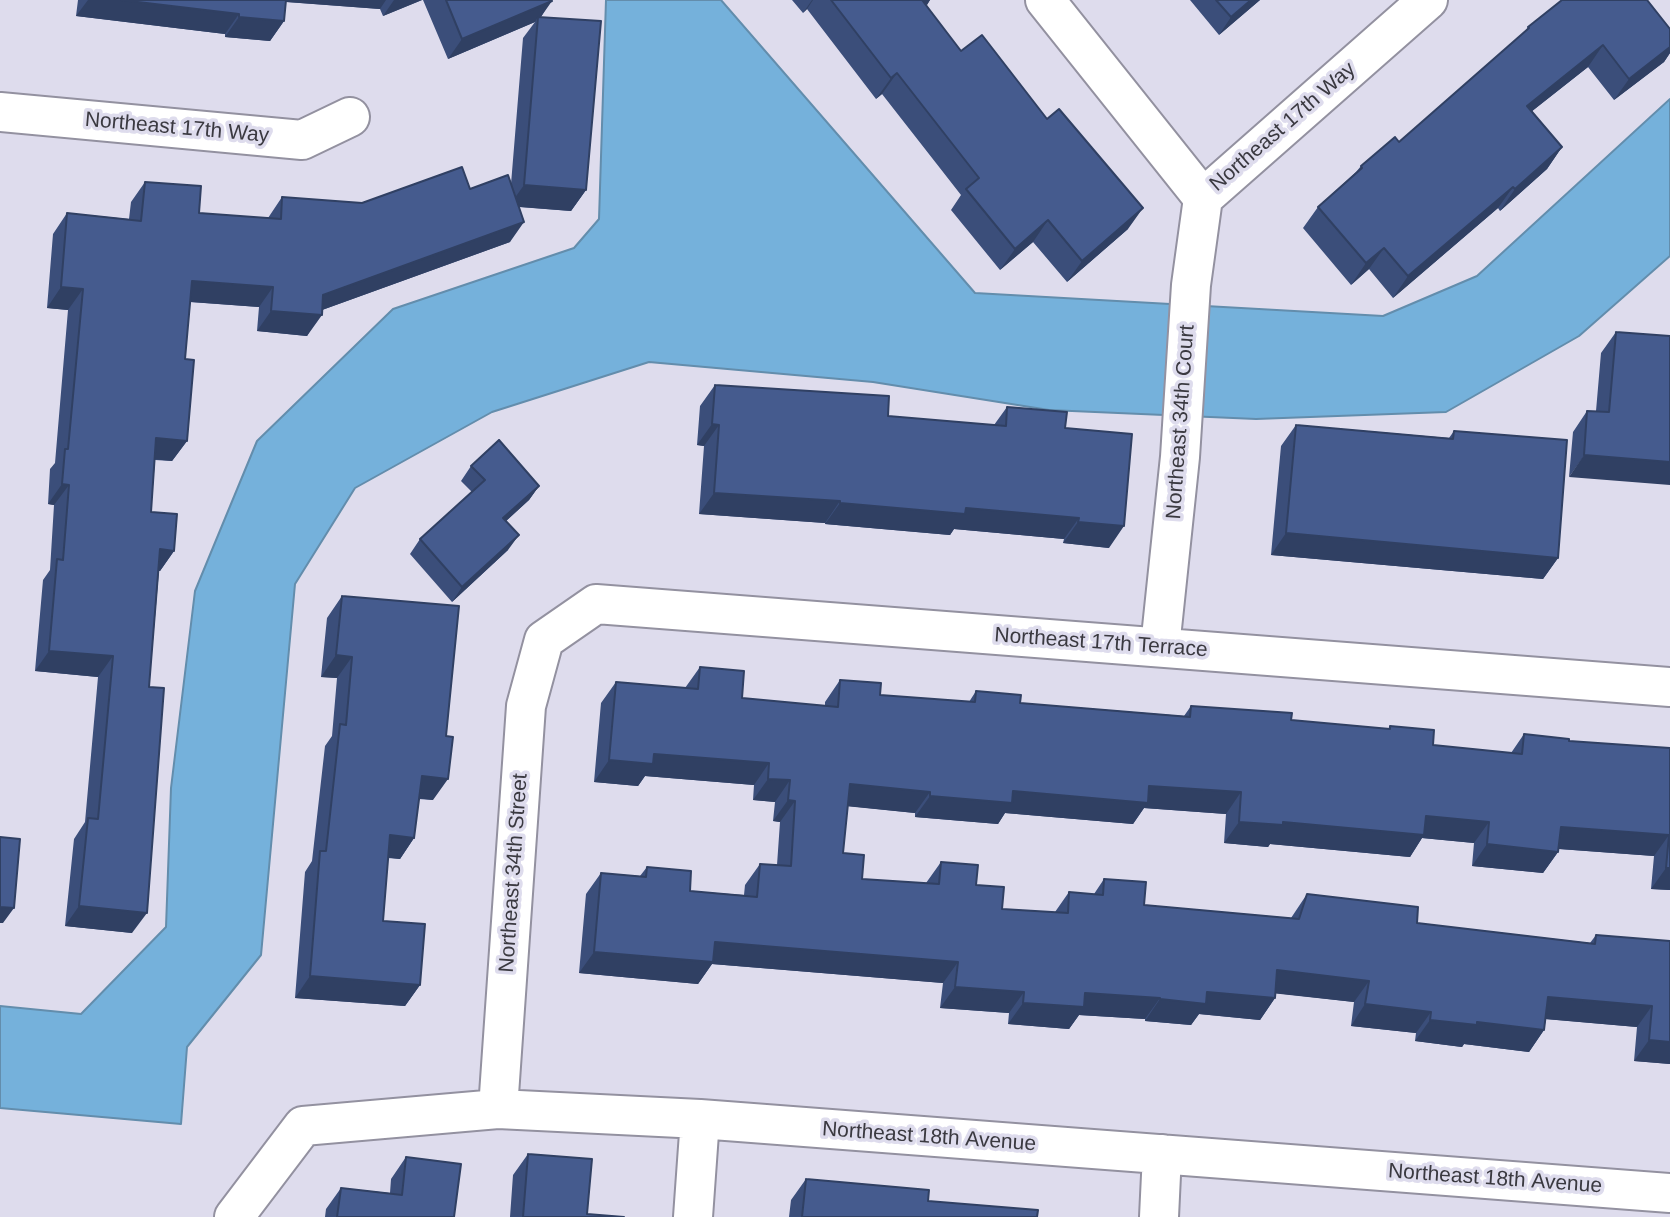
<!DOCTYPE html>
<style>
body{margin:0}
canvas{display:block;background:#dedced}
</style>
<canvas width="1670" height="1217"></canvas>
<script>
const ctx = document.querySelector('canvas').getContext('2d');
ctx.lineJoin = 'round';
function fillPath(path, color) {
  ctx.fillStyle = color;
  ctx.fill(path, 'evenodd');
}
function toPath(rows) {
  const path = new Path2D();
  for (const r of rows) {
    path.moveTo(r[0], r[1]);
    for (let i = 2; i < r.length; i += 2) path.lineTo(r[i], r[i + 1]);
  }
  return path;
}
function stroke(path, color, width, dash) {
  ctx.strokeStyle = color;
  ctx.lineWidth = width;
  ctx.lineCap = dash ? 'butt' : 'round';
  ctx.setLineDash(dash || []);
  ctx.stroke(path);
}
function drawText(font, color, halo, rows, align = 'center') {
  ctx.font = font + ' Arial,sans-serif';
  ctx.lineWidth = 7;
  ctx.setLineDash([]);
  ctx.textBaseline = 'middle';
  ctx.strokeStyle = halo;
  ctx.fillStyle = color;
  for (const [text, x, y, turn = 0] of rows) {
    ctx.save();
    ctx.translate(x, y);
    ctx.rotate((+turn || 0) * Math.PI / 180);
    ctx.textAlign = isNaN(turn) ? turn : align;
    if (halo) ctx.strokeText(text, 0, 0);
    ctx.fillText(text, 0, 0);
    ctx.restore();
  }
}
const water = toPath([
 [606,0,721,0,975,293,1383,316,1477,276,1670,99,1670,256,1579,336,1446,412,1256,419,1049,410,873,382,649,362,492,412,355,488,295,584,261,955,187,1047,181,1124,0,1108,0,1006,81,1014,166,927,171,788,195,591,257,441,393,309,574,248,599,219,606,0]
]);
const street = toPath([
 [1045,0,1203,198,1428,0],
 [0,112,302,140,350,117],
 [1160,647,1180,457,1191,285,1203,198],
 [498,1109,526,706,544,640,596,604,1670,687],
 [234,1217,303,1126,498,1109,700,1119,1670,1193],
 [693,1217,700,1119],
 [1159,1217,1162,1154]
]);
const wall = toPath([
 [78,0,422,0,383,16,380,9,286,2,284,21,270,41,225,37,225,34,76,16],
 [423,0,551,0,541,17,586,190,571,211,519,207,510,242,322,310,307,336,257,331,259,307,190,302,185,359,187,441,172,461,155,460,151,512,174,551,160,571,159,571,149,687,132,933,65,926,74,839,85,822,98,677,35,671,43,580,50,570,54,505,48,504,50,469,55,463,68,310,47,308,53,234,67,213,129,219,131,202,145,182,199,213,268,218,282,197,362,203,511,184,523,38,535,22,448,59],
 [792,0,930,0,926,6,961,51,1128,229,1067,282,1033,242,1000,270,951,210,961,195,882,94,876,99,807,9,803,13],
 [1190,0,1260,0,1219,35],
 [1649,2,1670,29,1670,53,1664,62,1614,100,1588,67,1532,111,1562,147,1547,169,1500,211,1498,208,1393,298,1369,269,1351,285,1303,228,1318,207,1356,172,1361,166,1399,142,1524,33,1528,27],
 [1616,332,1670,336,1569,477,1573,432,1587,411,1596,411,1601,353],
 [715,385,888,416,994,425,1007,407,1065,428,1109,548,1063,543,1064,539,954,529,950,535,825,524,825,523,699,514,704,446,697,445,700,406],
 [1296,425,1449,438,1454,431,1558,558,1543,579,1271,555,1281,446],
 [471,466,539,486,529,500,506,521,508,550,452,602,410,554,420,539,472,492,461,481],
 [342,596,433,800,419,799,414,838,400,859,388,858,383,921,420,985,405,1006,295,998,305,872,312,861,325,746,332,736,337,678,321,677,327,618],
 [700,667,742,698,825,706,825,702,840,680,880,695,969,702,976,691,1020,703,1184,716,1191,706,1291,720,1388,729,1390,726,1433,745,1511,753,1524,734,1569,741,1670,748,1670,890,1651,889,1654,856,1559,849,1558,852,1543,873,1472,866,1474,843,1422,838,1410,857,1270,844,1268,847,1224,843,1226,814,1144,808,1133,824,1005,813,998,824,915,817,915,813,848,806,843,853,862,879,926,883,941,862,976,885,1002,909,1055,912,1069,892,1094,894,1104,879,1144,905,1291,918,1307,894,1417,923,1590,943,1596,935,1670,941,1670,1064,1634,1061,1637,1027,1546,1019,1544,1030,1529,1052,1464,1044,1462,1047,1415,1041,1416,1033,1351,1026,1354,1002,1275,993,1275,998,1260,1020,1199,1014,1191,1025,1145,1021,1145,1019,1079,1015,1069,1029,1008,1024,1009,1013,940,1008,943,983,712,964,698,984,579,973,586,894,601,873,640,876,647,867,690,891,744,895,745,885,760,864,777,865,780,822,773,821,775,802,753,800,754,785,645,776,638,786,594,782,601,703,616,682,685,688],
 [528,1154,587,1214,624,1217,510,1217,513,1175],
 [406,1157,454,1217,325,1217,326,1209,341,1188,390,1193,391,1179],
 [806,1179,928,1201,1037,1217,789,1217,791,1200]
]);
const shadedWall = toPath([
 [88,0,121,0,239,14,225,34,76,16],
 [275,0,386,0,380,9,274,1],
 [394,0,422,0,383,16],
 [812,0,813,0,807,9,803,13],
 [921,0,930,0,927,5],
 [1251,0,1260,0,1219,35,1231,17],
 [552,1,538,21,538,17,535,22,448,59,462,39],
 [239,17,284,21,270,41,225,37],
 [1603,45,1588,67,1512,127,1527,106],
 [1670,47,1670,53,1664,62,1614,100,1629,79],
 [897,73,882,94,876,99,891,78],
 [1562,147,1547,169,1500,211,1515,189],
 [524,185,586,190,571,211,509,206],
 [1513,187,1498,208,1393,298,1408,276],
 [1143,208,1128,229,1067,282,1082,261],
 [1048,220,1033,242,1000,270,1015,249],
 [524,222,510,242,311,314,322,315,307,336,257,331,271,311,323,295],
 [1384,248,1369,269,1351,285,1366,263],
 [192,281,273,287,259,307,178,301],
 [61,287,83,289,68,310,47,308],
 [712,424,719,425,704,446,697,445],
 [156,438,187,441,172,461,142,458],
 [1584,455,1670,462,1670,485,1569,477],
 [62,484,69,485,54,505,48,504],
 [539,486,529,500,493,533,503,518],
 [714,493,840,501,825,523,699,514],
 [840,503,966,508,1079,518,1064,539,954,529,950,535,825,524],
 [1078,522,1124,526,1109,548,1063,543],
 [1286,533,1558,558,1543,579,1271,555],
 [519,535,508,550,452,602,462,587],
 [160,549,174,551,160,571,146,570],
 [49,651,113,656,98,677,35,671],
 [336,655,352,657,337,678,321,677],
 [654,754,769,763,754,785,645,776,638,786,594,782,609,760],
 [422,776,448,779,433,800,407,797],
 [768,779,790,780,775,802,753,800],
 [850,784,930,792,915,813,835,805],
 [1149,786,1241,792,1226,814,1144,808,1133,824,1005,813,998,824,915,817,930,796],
 [788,800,795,801,780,822,773,821],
 [1426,816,1489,822,1474,843,1422,838,1410,857,1270,844,1268,847,1224,843,1239,822,1283,822],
 [1561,827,1669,835,1654,856,1546,848],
 [390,835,414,838,400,859,375,856],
 [1487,844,1558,852,1543,873,1472,866],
 [1666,868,1670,868,1670,890,1651,889],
 [79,906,147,913,132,933,65,926],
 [0,907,14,908,3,923,0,923],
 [715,942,958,962,943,983,712,964,698,984,579,973,594,952],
 [1277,970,1369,981,1354,1002,1262,992],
 [310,976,420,985,405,1006,295,998],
 [955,987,1024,992,1009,1013,940,1008],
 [1207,992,1275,998,1260,1020,1199,1014,1191,1025,1145,1021,1160,999],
 [1085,993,1160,998,1145,1019,1079,1015,1069,1029,1008,1024,1023,1003],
 [1548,997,1652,1006,1637,1027,1533,1018],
 [1365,1004,1431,1012,1416,1033,1351,1026],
 [1430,1020,1477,1022,1544,1030,1529,1052,1464,1044,1462,1047,1415,1041],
 [1649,1040,1670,1042,1670,1064,1634,1061]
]);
const building = toPath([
 [121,0,286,0,284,21,239,17,239,14,121,0],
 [446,0,551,0,552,1,462,39,446,0],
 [831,0,922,0,961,51,982,35,1047,119,1059,109,1143,208,1082,261,1048,220,1015,249,966,189,979,178,897,73,891,78,831,0],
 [1216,0,1251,0,1231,17,1216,0],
 [1562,0,1647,0,1670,29,1670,47,1629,79,1603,45,1527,106,1562,147,1515,189,1513,187,1408,276,1384,248,1366,263,1318,207,1362,168,1361,166,1395,137,1399,142,1529,28,1528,27,1562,0],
 [538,17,601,21,586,190,524,185,538,17],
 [462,167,470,189,508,175,524,222,323,295,322,315,271,311,273,287,192,281,185,359,194,360,187,441,156,438,151,512,177,514,174,551,160,549,149,687,164,688,147,913,79,906,88,818,98,819,113,656,49,651,57,559,63,560,69,485,62,484,65,449,68,449,83,289,61,287,67,213,141,221,145,182,201,186,199,213,281,219,282,197,362,203,462,167],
 [1616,332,1670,336,1670,462,1584,455,1587,411,1609,412,1616,332],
 [715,385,889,396,888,416,1006,426,1007,407,1067,412,1065,428,1132,434,1124,526,1078,522,1079,518,966,508,965,514,840,503,840,501,714,493,719,425,712,424,715,385],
 [1296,425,1453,439,1454,431,1567,440,1558,558,1286,533,1296,425],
 [499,440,539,486,503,518,519,535,462,587,420,539,485,480,471,466,499,440],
 [342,596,459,606,446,736,453,737,448,779,422,776,414,838,390,835,383,921,425,924,420,985,310,976,320,851,326,851,340,724,346,725,352,657,336,655,342,596],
 [700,667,744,671,742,698,838,707,840,680,881,683,880,695,975,702,976,691,1021,695,1020,703,1190,717,1191,706,1292,713,1291,720,1390,729,1390,726,1434,730,1433,745,1522,754,1524,734,1569,739,1569,741,1670,748,1670,868,1666,868,1669,835,1561,827,1558,852,1487,844,1489,822,1426,816,1424,835,1283,822,1283,825,1239,822,1241,792,1149,786,1148,803,1013,791,1012,803,930,796,930,792,850,784,843,853,864,855,862,879,939,884,941,862,978,865,976,885,1004,887,1002,909,1068,913,1069,892,1103,895,1104,879,1146,882,1144,905,1299,919,1307,894,1418,907,1417,923,1595,944,1596,935,1670,941,1670,1042,1649,1040,1652,1006,1548,997,1544,1030,1477,1022,1477,1025,1430,1020,1431,1012,1365,1004,1369,981,1277,970,1275,998,1207,992,1206,1004,1160,999,1160,998,1085,993,1084,1007,1023,1003,1024,992,955,987,958,962,715,942,713,962,594,952,601,873,646,877,647,867,691,871,690,891,757,897,760,864,791,866,795,801,788,800,790,780,768,779,769,763,654,754,653,764,609,760,616,682,698,689,700,667],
 [0,837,20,839,14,908,0,907,0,837],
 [528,1154,592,1159,587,1214,624,1217,523,1217,528,1154],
 [406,1157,461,1164,454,1217,337,1217,341,1188,402,1195,406,1157],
 [806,1179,929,1190,928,1201,1038,1210,1037,1217,802,1217,806,1179]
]);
const streetNames = [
 ["Northeast 17th Way",1283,127,-41],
 ["Northeast 17th Way",177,128,5],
 ["Northeast 34th Court",1181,422,-86],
 ["Northeast 17th Terrace",1101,643,4],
 ["Northeast 34th Street",514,873,-86],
 ["Northeast 18th Avenue",929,1137,4],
 ["Northeast 18th Avenue",1495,1179,4]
];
fillPath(water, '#75b1db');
stroke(water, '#638dac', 2);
stroke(street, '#9391a0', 42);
stroke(street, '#fff', 38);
fillPath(wall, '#3b4e7a');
fillPath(shadedWall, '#304063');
fillPath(building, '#455b8e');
stroke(building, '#304063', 2);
drawText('21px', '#3a3940', '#dedced', streetNames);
</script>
